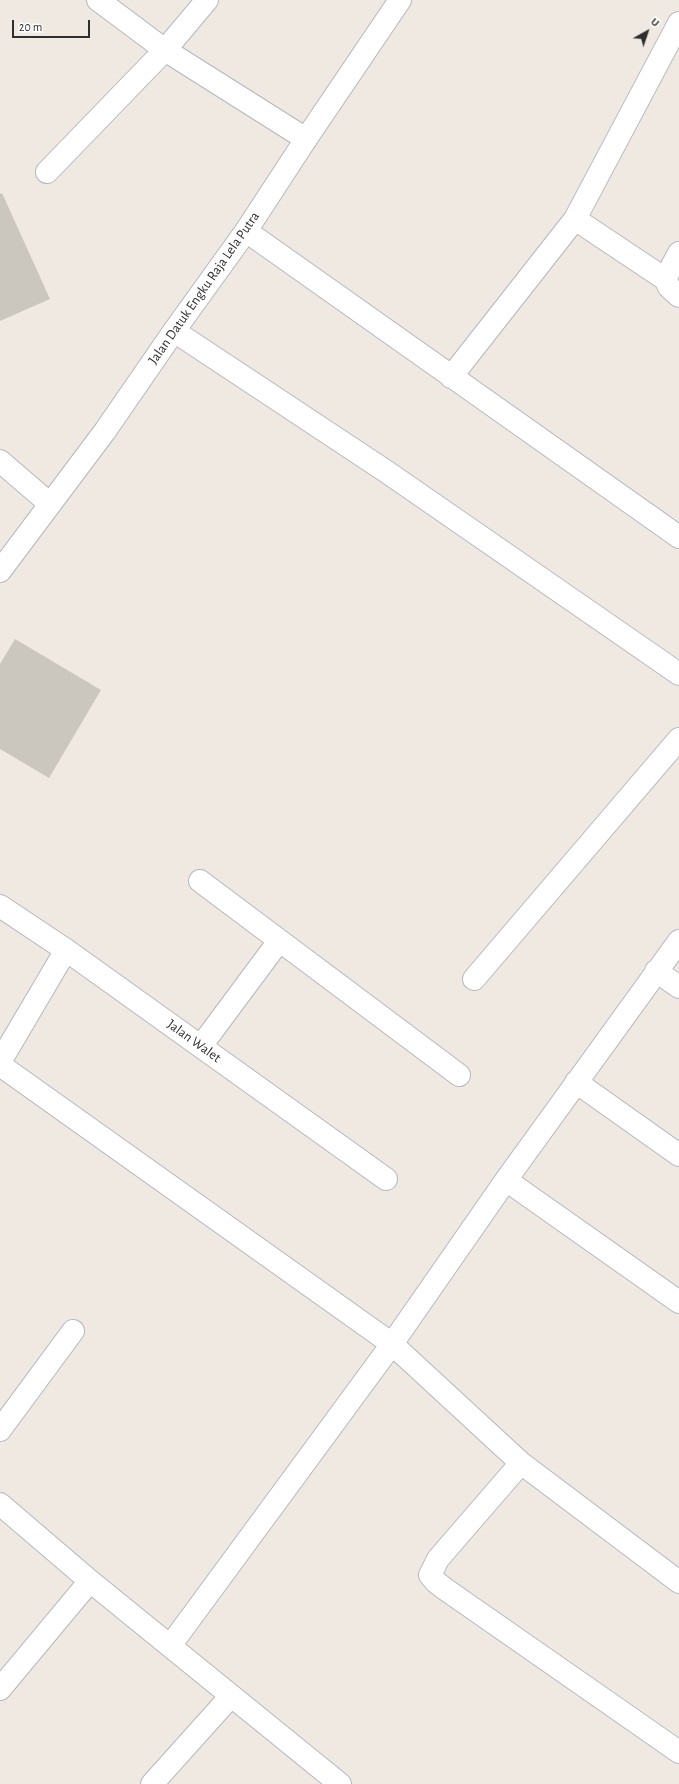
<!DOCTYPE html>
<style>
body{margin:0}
#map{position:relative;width:679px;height:1784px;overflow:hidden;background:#efe9e1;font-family:"Alegreya Sans",sans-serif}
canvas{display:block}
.north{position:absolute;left:627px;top:12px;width:40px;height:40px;-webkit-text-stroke:3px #fff;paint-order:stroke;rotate:40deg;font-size:11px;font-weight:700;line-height:16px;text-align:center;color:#2e2e2e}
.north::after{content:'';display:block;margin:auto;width:14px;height:18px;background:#2e2e2e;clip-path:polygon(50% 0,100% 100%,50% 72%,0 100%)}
.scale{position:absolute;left:12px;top:20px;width:78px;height:18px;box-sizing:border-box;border:2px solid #2e2e2e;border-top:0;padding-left:5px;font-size:12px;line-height:14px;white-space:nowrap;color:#2e2e2e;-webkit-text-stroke:3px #fff;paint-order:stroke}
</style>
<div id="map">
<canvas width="679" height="1784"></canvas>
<div class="north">U</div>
<div class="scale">20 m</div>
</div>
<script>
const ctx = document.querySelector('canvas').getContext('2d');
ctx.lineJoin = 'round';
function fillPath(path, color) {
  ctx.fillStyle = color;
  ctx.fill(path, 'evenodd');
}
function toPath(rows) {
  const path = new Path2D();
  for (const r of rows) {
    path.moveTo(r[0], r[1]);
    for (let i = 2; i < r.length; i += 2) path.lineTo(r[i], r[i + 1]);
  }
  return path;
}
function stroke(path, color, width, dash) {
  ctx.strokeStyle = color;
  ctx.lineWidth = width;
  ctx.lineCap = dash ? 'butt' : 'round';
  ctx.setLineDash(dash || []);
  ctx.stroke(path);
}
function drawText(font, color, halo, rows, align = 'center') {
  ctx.font = font + ' "Alegreya Sans",sans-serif';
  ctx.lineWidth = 3;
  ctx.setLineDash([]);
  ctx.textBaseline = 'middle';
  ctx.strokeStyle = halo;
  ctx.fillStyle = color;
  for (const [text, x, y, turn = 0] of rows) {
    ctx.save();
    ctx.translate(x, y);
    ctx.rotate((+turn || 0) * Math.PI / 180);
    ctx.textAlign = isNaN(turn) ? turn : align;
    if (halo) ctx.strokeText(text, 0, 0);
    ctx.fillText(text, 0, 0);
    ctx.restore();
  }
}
const building = toPath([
 [2,193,50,299,0,321,0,194],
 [15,639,101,690,49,778,0,749,0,664]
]);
const street = toPath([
 [98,0,165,50,306,139],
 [47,172,165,50,207,0],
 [575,219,665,279],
 [246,231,679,537],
 [679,253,665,279,669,287,679,296],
 [174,331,387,472,679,674],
 [451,377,575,219,679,23],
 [0,461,50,504],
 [200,881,459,1075],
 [0,906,66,950,386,1179],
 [656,971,679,987],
 [474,979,679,739],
 [201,1046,279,941],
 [0,1062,66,950],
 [0,1065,392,1344,521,1463,679,1582],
 [576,1082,679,1155],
 [506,1180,679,1302],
 [0,1430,73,1331],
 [521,1463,438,1559,430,1575,436,1582,445,1589,679,1752],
 [0,1504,90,1581,340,1784],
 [170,1646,392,1344,506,1180,679,941],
 [0,1689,90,1581],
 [152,1784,231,1696]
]);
const secondary = toPath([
 [0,571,105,431,174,331,246,231,306,139,400,0]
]);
const streetNames = [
 ["Jalan Datuk Engku Raja Lela Putra",204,288,-55],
 ["Jalan Walet",194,1041,36]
];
fillPath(building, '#cbc7bf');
stroke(street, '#b4b7c1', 24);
stroke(secondary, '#b4b7c1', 24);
stroke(street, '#fff', 22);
stroke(secondary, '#fff', 22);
drawText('14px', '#2e2e2e', '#fff', streetNames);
</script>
